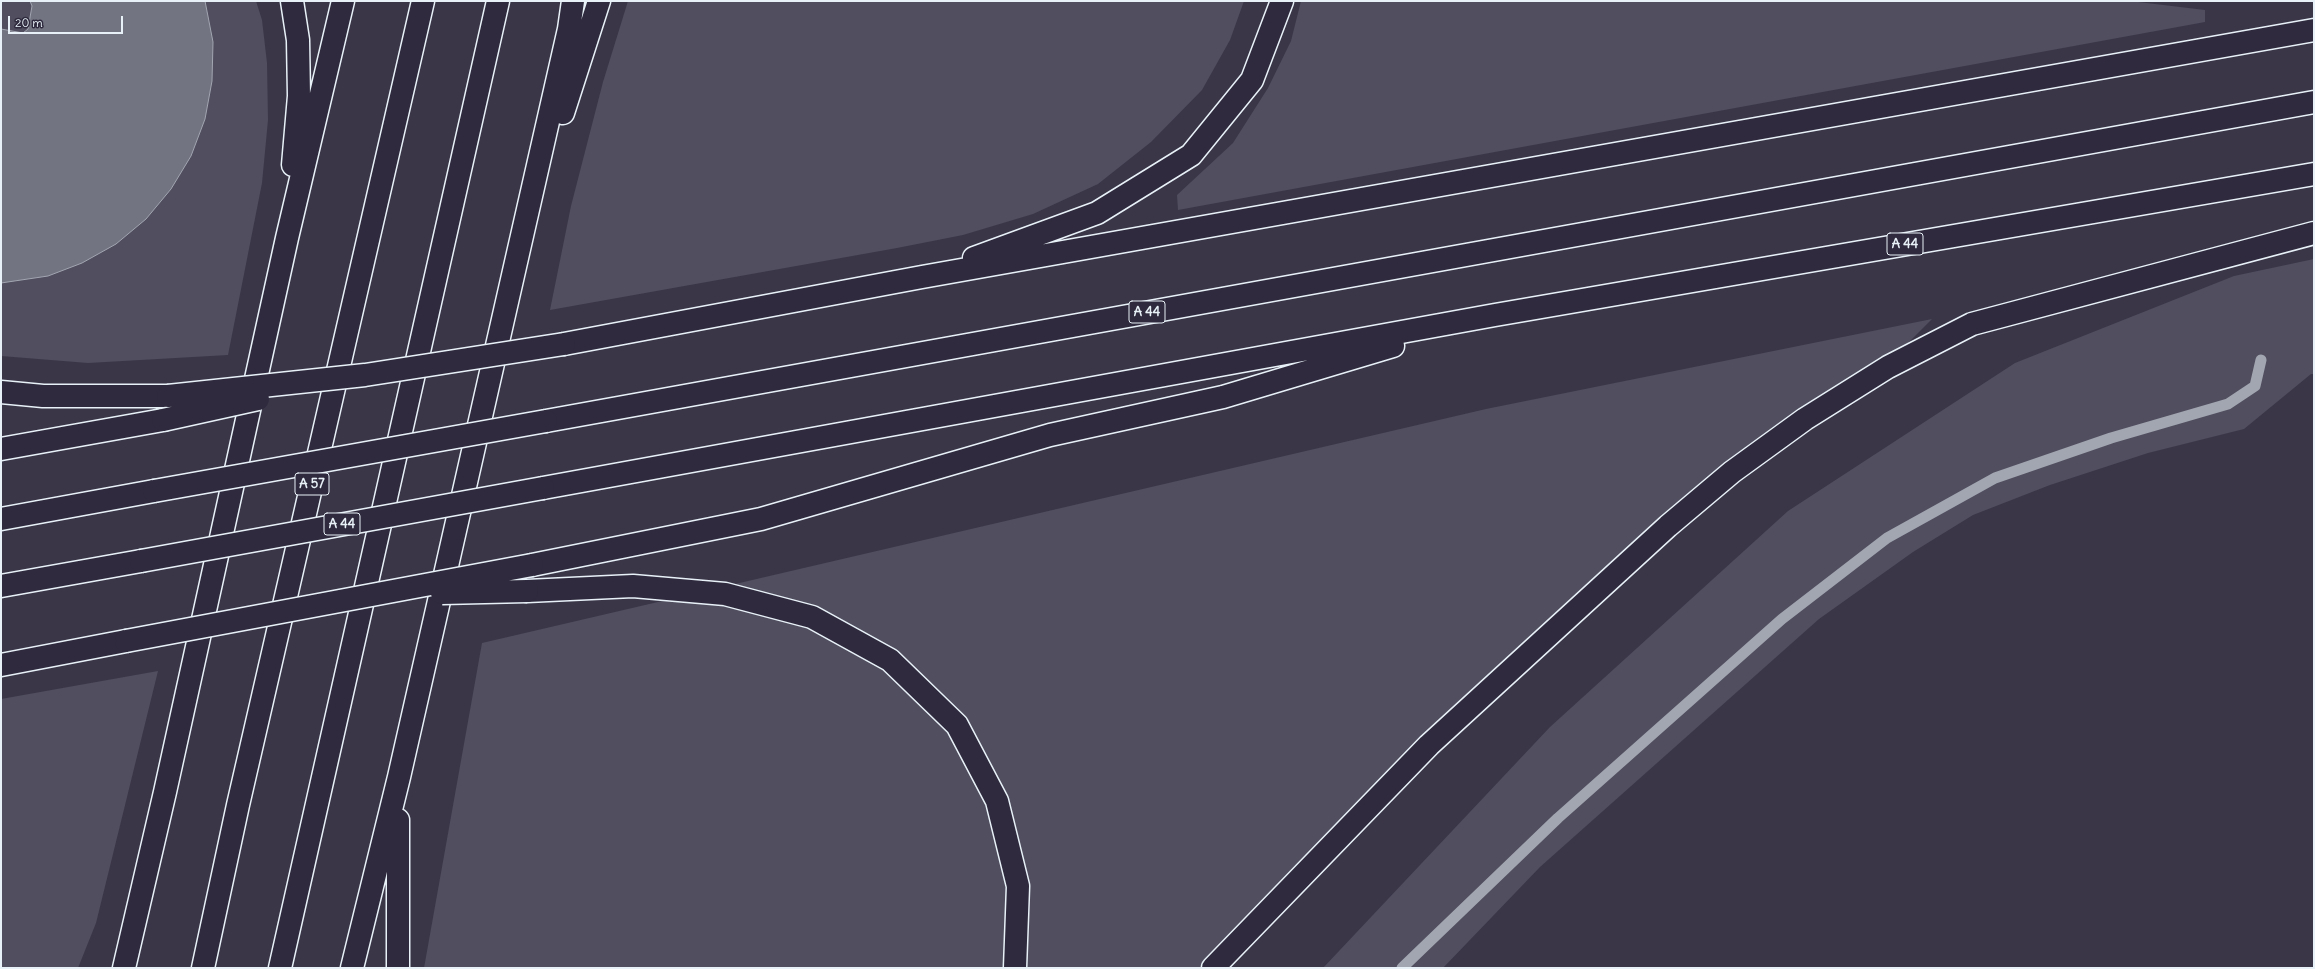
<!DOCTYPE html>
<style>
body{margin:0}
#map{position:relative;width:2315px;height:969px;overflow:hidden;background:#3a3648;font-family:Delius,sans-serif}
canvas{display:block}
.frame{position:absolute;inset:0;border:2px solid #e8f1f8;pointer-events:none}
.scale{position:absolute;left:8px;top:16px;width:115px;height:18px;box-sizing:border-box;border:2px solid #e8f1f8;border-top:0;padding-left:5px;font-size:12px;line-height:14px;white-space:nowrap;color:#e8f1f8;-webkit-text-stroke:3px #2f2a3d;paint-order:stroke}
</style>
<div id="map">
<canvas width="2315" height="969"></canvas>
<div class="frame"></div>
<div class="scale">20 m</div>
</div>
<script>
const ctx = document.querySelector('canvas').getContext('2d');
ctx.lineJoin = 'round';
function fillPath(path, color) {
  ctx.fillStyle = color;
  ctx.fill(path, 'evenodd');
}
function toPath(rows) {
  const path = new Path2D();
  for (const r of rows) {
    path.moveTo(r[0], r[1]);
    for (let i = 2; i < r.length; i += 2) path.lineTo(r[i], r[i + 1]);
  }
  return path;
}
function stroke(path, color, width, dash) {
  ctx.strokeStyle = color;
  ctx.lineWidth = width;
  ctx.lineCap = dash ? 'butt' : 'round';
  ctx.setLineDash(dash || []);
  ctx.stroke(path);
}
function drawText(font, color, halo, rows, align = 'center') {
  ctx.font = font + ' Delius,sans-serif';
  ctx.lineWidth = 3;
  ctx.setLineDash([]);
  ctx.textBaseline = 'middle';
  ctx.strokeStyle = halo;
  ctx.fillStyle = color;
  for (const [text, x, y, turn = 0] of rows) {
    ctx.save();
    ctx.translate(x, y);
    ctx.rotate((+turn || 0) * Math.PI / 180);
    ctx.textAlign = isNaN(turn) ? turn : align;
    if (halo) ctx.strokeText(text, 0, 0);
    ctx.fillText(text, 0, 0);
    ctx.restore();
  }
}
const green = toPath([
 [1,1,256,1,262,20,267,63,268,120,262,183,228,355,88,363,1,356],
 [628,1,1244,1,1230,40,1202,90,1151,142,1098,184,1033,214,963,235,897,248,550,310,571,206,603,82],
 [1301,1,2130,1,2205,10,2205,22,1178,210,1177,195,1233,143,1268,88,1291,41],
 [2314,259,2314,374,2311,374,2244,429,2148,453,2050,485,1973,515,1913,552,1819,619,1540,867,1443,968,1323,968,1550,727,1788,511,2015,363,2234,276],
 [1932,319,1897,354,1499,671,1214,968,424,968,482,643,1486,409],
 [158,671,96,923,78,968,1,968,1,699]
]);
const water = toPath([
 [30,1,205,1,213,42,212,81,205,119,191,156,171,189,146,219,116,244,82,263,48,276,1,283,1,29,23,33,28,29,32,6,30,1]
]);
const stream = toPath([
 [1402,968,1558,818,1782,619,1887,538,1995,478,2111,438,2228,404,2255,386,2261,360]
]);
const motorway = toPath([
 [292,1,298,40,299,96,293,165],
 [563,113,599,1],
 [974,258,1097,213,1191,155,1252,80,1282,1],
 [564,344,922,277,2314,30],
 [1,392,43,396,168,396],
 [546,421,2314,102],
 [1,449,163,420],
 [543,488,1495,315,2314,174],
 [1,519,154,491],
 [532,565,761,519,1050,435,1223,397,1393,346],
 [1,586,141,561],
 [527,591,633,586,725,594,812,617,890,660,957,725,997,801,1018,886,1015,968],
 [1,665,126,641],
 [398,820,398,968],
 [124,968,165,792,287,238,343,1],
 [203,968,238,805,423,1],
 [280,968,498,1],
 [352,968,399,777,569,29,573,1],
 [1213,968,1429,745,1668,526,1732,472,1805,419,1888,367,1972,324,2314,233]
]);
const motorwayBridge = toPath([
 [168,396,365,375,564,344],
 [163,420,258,399],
 [154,491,546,421],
 [141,561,543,488],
 [442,593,527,591],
 [126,641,532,565]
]);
const shields = [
 [1905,244,36],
 [1147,312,36],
 [312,484,34],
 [342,524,36]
];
const shieldNames = [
 ["A 44",1905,244],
 ["A 44",1147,312],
 ["A 57",312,484],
 ["A 44",342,524]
];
fillPath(green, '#504e5f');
fillPath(water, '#737482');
stroke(water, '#a2a6b1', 1);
stroke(stream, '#a2a6b1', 11);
stroke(motorway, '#e8f1f8', 25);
stroke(motorway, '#2f2a3d', 22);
stroke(motorwayBridge, '#e8f1f8', 25, []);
stroke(motorwayBridge, '#2f2a3d', 22);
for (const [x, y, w] of shields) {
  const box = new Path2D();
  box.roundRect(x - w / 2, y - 11, w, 22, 3);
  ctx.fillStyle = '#2f2a3d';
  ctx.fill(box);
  stroke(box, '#e8f1f8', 1);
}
drawText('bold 13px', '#e8f1f8', null, shieldNames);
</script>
